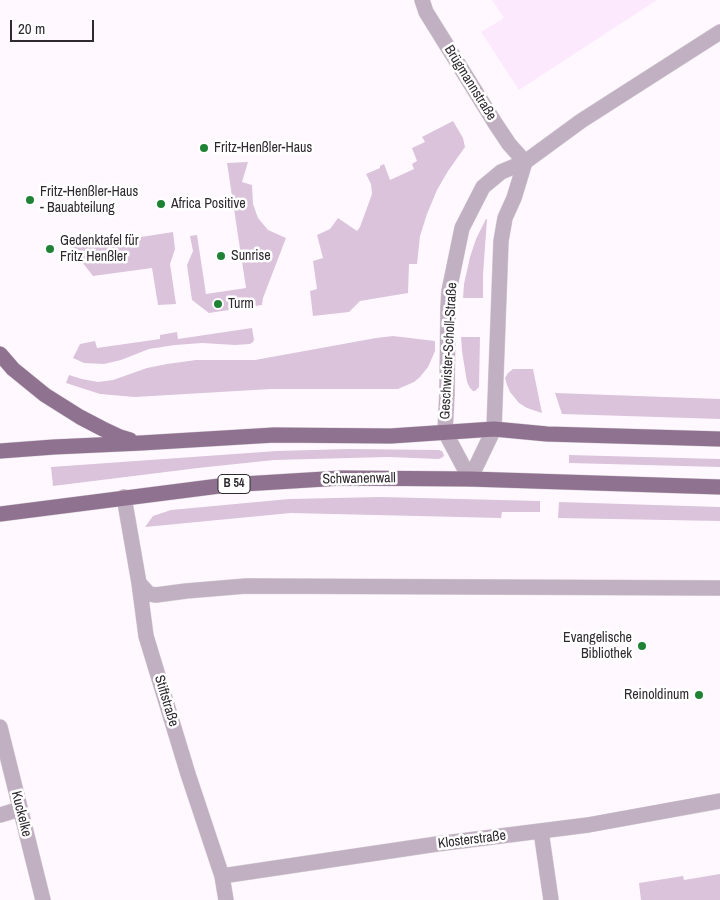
<!DOCTYPE html>
<meta charset="utf-8">
<style>
body{margin:0}
#map{position:relative;width:720px;height:900px;overflow:hidden;background:#fff9ff;font-family:"Archivo Narrow",sans-serif}
canvas{display:block}
.scale{position:absolute;left:10px;top:20px;width:84px;height:22px;box-sizing:border-box;border:2px solid #2f2a2f;border-top:0;padding-left:6px;font-size:15px;line-height:18px;white-space:nowrap;color:#2f2a2f;-webkit-text-stroke:4px #fff;paint-order:stroke}
</style>
<div id="map">
<canvas width="720" height="900"></canvas>
<div class="scale">20 m</div>
</div>
<script>
const ctx = document.querySelector('canvas').getContext('2d');
ctx.lineJoin = 'round';
function fillPath(path, color) {
  ctx.fillStyle = color;
  ctx.fill(path, 'evenodd');
}
function toPath(rows) {
  const path = new Path2D();
  for (const r of rows) {
    path.moveTo(r[0], r[1]);
    for (let i = 2; i < r.length; i += 2) path.lineTo(r[i], r[i + 1]);
  }
  return path;
}
function stroke(path, color, width, dash) {
  ctx.strokeStyle = color;
  ctx.lineWidth = width;
  ctx.lineCap = dash ? 'butt' : 'round';
  ctx.setLineDash(dash || []);
  ctx.stroke(path);
}
function drawText(font, color, halo, rows, align = 'center') {
  ctx.font = font + ' "Archivo Narrow",sans-serif';
  ctx.lineWidth = 5;
  ctx.setLineDash([]);
  ctx.textBaseline = 'middle';
  ctx.strokeStyle = halo;
  ctx.fillStyle = color;
  for (const [text, x, y, turn = 0] of rows) {
    ctx.save();
    ctx.translate(x, y);
    ctx.rotate((+turn || 0) * Math.PI / 180);
    ctx.textAlign = isNaN(turn) ? turn : align;
    if (halo) ctx.strokeText(text, 0, 0);
    ctx.fillText(text, 0, 0);
    ctx.restore();
  }
}
const built = toPath([
 [492,0,657,0,519,90,481,32,504,18]
]);
const green = toPath([
 [453,121,463,138,465,147,448,171,437,190,427,214,420,236,417,264,409,264,408,293,360,301,349,312,313,316,310,291,317,289,313,261,323,258,317,235,330,229,338,218,357,231,360,227,372,194,371,184,366,174,380,168,380,166,384,164,390,180,414,169,412,164,417,161,412,148,425,142,422,137],
 [248,162,242,182,252,185,253,204,258,218,268,230,286,238,263,298,262,305,209,313,192,300,187,265,193,251,190,236,197,235,206,294,246,288,227,163],
 [486,219,487,219,483,275,483,298,463,298,464,284,470,257,476,239],
 [173,232,175,249,170,264,176,304,158,305,152,268,93,276,82,262,73,263,70,241,121,234,122,240],
 [252,328,254,340,253,342,250,344,235,345,202,343,175,345,149,349,121,360,104,364,84,363,73,358,80,344,95,341,97,348,160,339,160,335,177,332,178,339],
 [393,336,435,341,435,351,432,358,428,367,420,377,414,382,398,389,271,389,135,397,100,394,66,383,69,375,82,379,98,382,113,380,147,368,167,364,196,360,255,360,376,338],
 [461,337,480,337,479,387,475,391,473,391,470,388,467,382,462,351],
 [513,369,533,369,542,413,527,408,519,403,510,392,507,385,505,378,508,373],
 [555,393,720,399,720,419,562,414],
 [349,449,439,450,442,451,444,455,443,457,439,459,388,457,274,460,198,468,53,486,51,467,277,451],
 [569,455,720,459,720,467,569,463],
 [381,497,540,501,540,512,502,512,501,518,291,513,145,527,153,516,171,510,289,499],
 [559,502,720,507,720,521,558,518],
 [720,874,720,900,641,900,639,883,683,876,684,880]
]);
const minor = toPath([
 [422,0,426,12,495,123,509,144,525,162],
 [124,497,139,583,146,636,188,774,222,876,226,900],
 [139,583,149,594,156,595,186,591,246,586,720,588],
 [0,727,43,900],
 [0,815,20,809],
 [541,831,551,900],
 [222,876,437,844,588,825,720,801]
]);
const tertiary = toPath([
 [470,479,445,432,447,393,448,307,449,291,462,228,483,187,501,172,525,162,581,121,720,32],
 [470,479,494,429,501,241,505,218,514,198,525,162]
]);
const primary = toPath([
 [0,354,13,369,45,395,80,417,103,429,120,437,130,440],
 [0,451,54,447,141,443,274,435,391,436,494,429,547,434,720,439],
 [0,514,227,485,341,478,470,479,720,487]
]);
const markers = [
 [204,148,5,"#208235"],
 [30,200,5,"#208235"],
 [161,204,5,"#208235"],
 [50,249,5,"#208235"],
 [221,256,5,"#208235"],
 [218,304,5,"#208235"],
 [642,646,5,"#208235"],
 [699,695,5,"#208235"]
];
const shields = [
 [234,484,32]
];
const shieldNames = [
 ["B 54",234,484]
];
const streetNames = [
 ["Brügmannstraße",470,83,58],
 ["Geschwister-Scholl-Straße",449,351,-87],
 ["Schwanenwall",359,479,-1],
 ["Stiftstraße",166,701,73],
 ["Kuckelke",21,814,76],
 ["Klosterstraße",472,840,-7]
];
const poiNames = [
 ["Fritz-Henßler-Haus",214,148],
 ["Fritz-Henßler-Haus",40,192],
 ["- Bauabteilung",40,208],
 ["Africa Positive",171,204],
 ["Gedenktafel für",60,241],
 ["Fritz Henßler",60,257],
 ["Sunrise",231,256],
 ["Turm",228,304],
 ["Evangelische",632,638,"right"],
 ["Bibliothek",632,654,"right"],
 ["Reinoldinum",689,695,"right"]
];
fillPath(built, '#fde9fe');
fillPath(green, '#dbc3dc');
stroke(minor, '#dad4da', 16);
stroke(tertiary, '#dad4da', 16);
stroke(primary, '#dad4da', 16);
stroke(minor, '#c1b0c2', 15);
stroke(tertiary, '#c1b0c2', 15);
stroke(primary, '#8f7190', 15);
for (const [x, y, r, color] of markers) {
  const dot = new Path2D();
  dot.arc(x, y, r, 0, 2 * Math.PI);
  ctx.fillStyle = color;
  ctx.fill(dot);
  stroke(dot, '#fff', 2);
}
for (const [x, y, w] of shields) {
  const box = new Path2D();
  box.roundRect(x - w / 2, y - 9.5, w, 19, 4);
  ctx.fillStyle = '#fff';
  ctx.fill(box);
  stroke(box, '#2f2a2f', 1);
}
drawText('bold 12px', '#2f2a2f', null, shieldNames);
drawText('14px', '#2f2a2f', '#fff', streetNames);
drawText('14px', '#2f2a2f', '#fff', poiNames, 'left');
</script>
